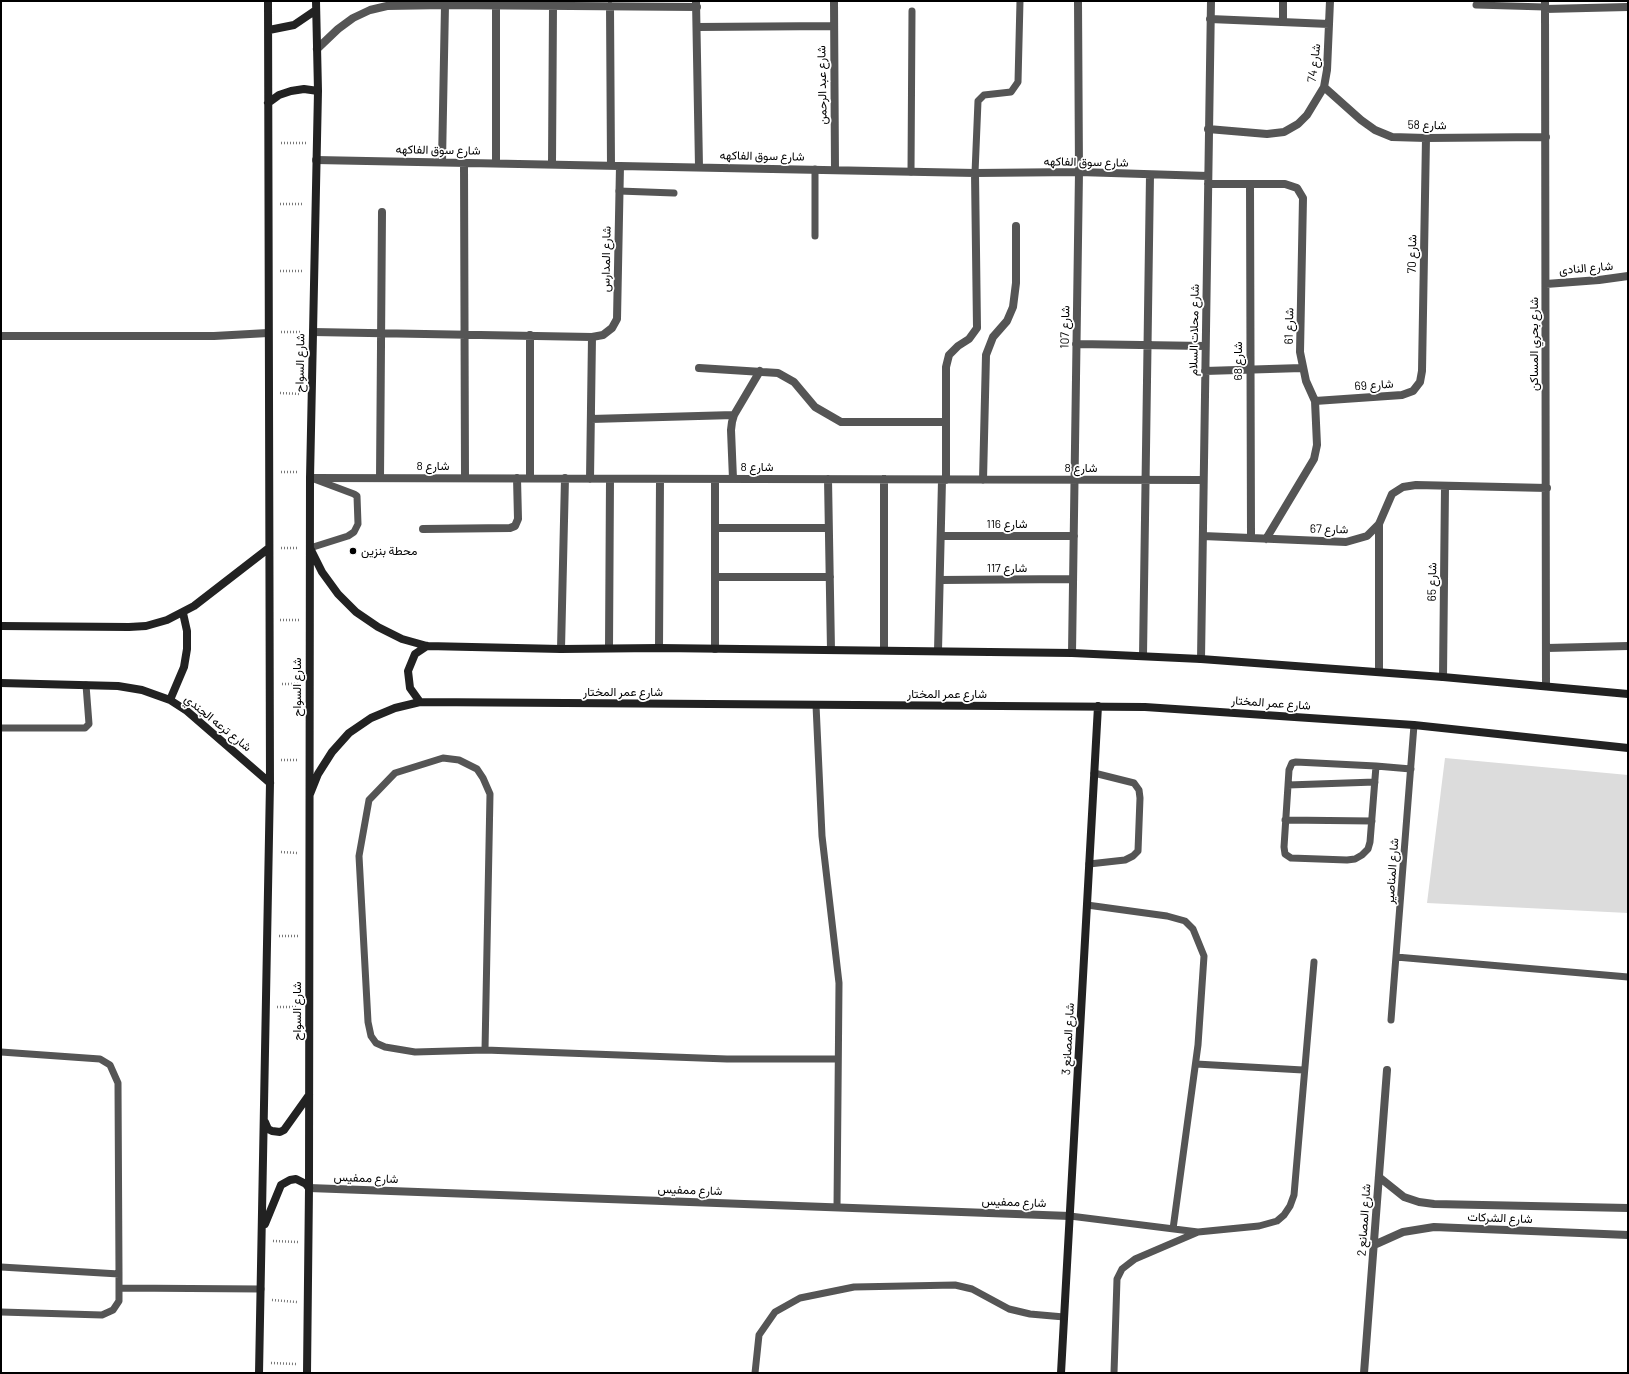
<!DOCTYPE html>
<meta charset="utf-8">
<style>
body{margin:0}
#map{position:relative;width:1629px;height:1374px;overflow:hidden;background:#fff;font-family:Barlow,sans-serif}
canvas{display:block}
.frame{position:absolute;inset:0;border:2px solid #000;pointer-events:none}
</style>
<div id="map">
<canvas width="1629" height="1374"></canvas>
<div class="frame"></div>
</div>
<script>
const ctx = document.querySelector('canvas').getContext('2d');
ctx.lineJoin = 'round';
function fillPath(path, color) {
  ctx.fillStyle = color;
  ctx.fill(path, 'evenodd');
}
function toPath(rows) {
  const path = new Path2D();
  for (const r of rows) {
    path.moveTo(r[0], r[1]);
    for (let i = 2; i < r.length; i += 2) path.lineTo(r[i], r[i + 1]);
  }
  return path;
}
function stroke(path, color, width, dash) {
  ctx.strokeStyle = color;
  ctx.lineWidth = width;
  ctx.lineCap = dash ? 'butt' : 'round';
  ctx.setLineDash(dash || []);
  ctx.stroke(path);
}
function drawText(font, color, halo, rows, align = 'center') {
  ctx.font = font + ' Barlow,Vazirmatn,sans-serif';
  ctx.lineWidth = 3.5;
  ctx.setLineDash([]);
  ctx.textBaseline = 'middle';
  ctx.strokeStyle = halo;
  ctx.fillStyle = color;
  for (const [text, x, y, turn = 0] of rows) {
    ctx.save();
    ctx.translate(x, y);
    ctx.rotate((+turn || 0) * Math.PI / 180);
    ctx.textAlign = isNaN(turn) ? turn : align;
    if (halo) ctx.strokeText(text, 0, 0);
    ctx.fillText(text, 0, 0);
    ctx.restore();
  }
}
const green = toPath([
 [1445,758,1628,775,1628,913,1427,903]
]);
const path = toPath([
 [281,143,306,143],
 [280,204,304,204],
 [280,271,303,271],
 [281,332,302,332],
 [280,393,301,394],
 [281,472,298,472],
 [281,548,298,548],
 [280,620,299,620],
 [282,684,299,684],
 [281,760,298,760],
 [281,852,298,853],
 [279,936,298,936],
 [277,1007,298,1007],
 [273,1241,298,1242],
 [272,1300,297,1302],
 [271,1363,296,1364]
]);
const lane = toPath([
 [1476,5,1545,7],
 [911,172,912,11],
 [975,173,978,101,984,95,1011,92,1018,82,1020,1],
 [619,191,674,193],
 [815,236,815,169],
 [310,548,348,536,354,532,358,524,357,496,354,494,314,479],
 [816,705,822,836,839,983,837,1207],
 [1,728,85,728,89,724,86,685],
 [1376,766,1370,842,1368,849,1362,855,1355,859,1347,860,1291,858,1285,854,1284,847,1289,770,1292,763,1296,762,1376,766,1411,769],
 [1288,785,1375,782],
 [1285,820,1372,821],
 [1089,864,1125,860,1133,856,1138,851,1140,798,1139,790,1134,783,1094,773],
 [1087,905,1167,916,1185,921,1193,929,1204,956,1198,1045,1173,1229],
 [1396,957,1628,977],
 [1391,1020,1414,725],
 [485,1050,490,794,483,778,477,769,459,760,443,758,395,773,369,800,359,856,368,1022,371,1036,376,1043,385,1047,415,1052,485,1050,727,1059,837,1059],
 [1,1052,100,1059,110,1065,118,1083,119,1274,119,1301,113,1310,102,1315,1,1312],
 [1196,1064,1303,1070],
 [1070,1216,1198,1232],
 [1,1267,119,1274],
 [119,1288,261,1289],
 [755,1373,759,1335,775,1312,800,1298,854,1287,955,1285,972,1289,1009,1309,1030,1314,1064,1317],
 [1114,1373,1117,1279,1122,1269,1135,1259,1198,1232,1259,1226,1277,1221,1284,1215,1290,1206,1294,1195,1314,962]
]);
const street = toPath([
 [696,1,699,167],
 [834,1,835,170],
 [1283,1,1283,22],
 [1545,1,1546,686],
 [496,5,496,163],
 [610,6,611,166],
 [1545,9,1628,7],
 [1210,19,1329,24],
 [697,27,834,26],
 [317,49,338,29,353,18,370,10,387,6,445,5,697,7],
 [1324,87,1361,120,1375,130,1392,137,1426,138,1546,137],
 [1208,129,1267,134,1284,132,1298,124,1307,115,1324,87,1327,70,1330,1],
 [316,160,975,173,1079,172,1208,176],
 [442,162,445,5],
 [464,163,465,478],
 [552,164,553,6],
 [1208,184,1285,184,1297,188,1303,198,1300,352,1306,381,1315,401,1317,445,1314,459,1266,539],
 [1250,184,1251,538],
 [1546,284,1599,280,1628,276],
 [313,332,592,337,603,335,612,328,617,319,620,166],
 [530,335,530,478],
 [1,336,214,336,268,333],
 [1076,344,1205,346],
 [699,368,778,373,794,382,815,407,841,422,946,422],
 [1205,371,1302,368],
 [1315,401,1402,395,1413,391,1420,382,1422,371,1426,138],
 [591,419,734,415],
 [310,478,1203,480],
 [380,478,382,212],
 [590,479,592,337],
 [715,479,715,649],
 [733,479,731,430,732,422,734,415,760,371],
 [828,479,831,650],
 [946,480,946,367,949,355,958,346,969,339,977,328,975,173],
 [983,480,986,355,993,337,1007,321,1013,307,1016,283,1016,226],
 [715,528,828,528],
 [423,529,510,528,515,526,518,519,517,478],
 [941,536,1074,536],
 [1203,536,1346,542,1367,536,1379,524,1392,494,1403,487,1416,485,1547,488],
 [715,577,830,577],
 [940,580,1073,579],
 [609,648,610,479],
 [659,648,660,479],
 [1547,648,1628,646],
 [561,649,565,478],
 [884,650,884,479],
 [938,651,942,480],
 [1072,653,1079,172,1078,1],
 [1143,656,1150,175],
 [1201,659,1211,1],
 [1379,672,1379,524],
 [1443,677,1445,487],
 [1379,1177,1404,1197,1419,1202,1434,1204,1628,1208],
 [309,1188,1070,1216],
 [1374,1245,1403,1232,1434,1227,1628,1235],
 [1364,1373,1387,1070]
]);
const secondary = toPath([
 [269,30,294,25,316,10],
 [268,103,279,95,291,91,304,89,318,91],
 [311,550,322,572,338,594,356,612,378,627,402,639,427,646,561,649,659,648,1072,653,1201,659,1443,677,1628,694],
 [1,626,129,627,146,626,167,620,194,606,269,548],
 [1,683,118,686,142,690,170,700,187,711,270,783],
 [170,700,184,667,187,649,187,631,183,613],
 [420,702,410,688,408,671,415,654,427,646],
 [310,794,318,774,332,752,349,733,371,718,395,708,420,702,1145,707,1414,725,1628,748],
 [265,1122,268,1129,272,1131,280,1132,284,1130,309,1095],
 [265,1224,281,1185,290,1180,296,1179,306,1184,309,1188],
 [259,1373,270,783,268,1],
 [307,1373,309,1188,310,478,318,91,316,1],
 [1061,1373,1098,706]
]);
const markers = [
 [353,551,4,"#000"]
];
const streetNames = [
 ["شارع 74",1314,63,-83],
 ["شارع عبد الرحمن",822,85,-91],
 ["شارع 58",1427,125,1],
 ["شارع سوق الفاكهه",438,150,1],
 ["شارع سوق الفاكهه",762,156,1],
 ["شارع سوق الفاكهه",1086,162,1],
 ["شارع 70",1412,254,-89],
 ["شارع المدارس",606,259,-89],
 ["شارع النادى",1586,268,-5],
 ["شارع 61",1289,326,-89],
 ["شارع 107",1065,327,-89],
 ["شارع محلات السلام",1194,330,-89],
 ["شارع بحري المساكن",1534,344,-90],
 ["شارع 68",1238,361,-90],
 ["شارع السواح",300,363,-89],
 ["شارع 69",1374,385,-4],
 ["شارع 8",433,466],
 ["شارع 8",757,467],
 ["شارع 8",1081,468],
 ["شارع 116",1007,524],
 ["شارع 67",1329,529,1],
 ["شارع 117",1007,568],
 ["شارع 65",1432,582,-89],
 ["شارع السواح",297,687,-90],
 ["شارع عمر المختار",623,692],
 ["شارع عمر المختار",947,694],
 ["شارع عمر المختار",1271,703,4],
 ["شارع ترعه الجندي",218,723,39],
 ["شارع المناصير",1392,871,-86],
 ["شارع السواح",297,1011,-90],
 ["شارع المصانع 3",1068,1039,-87],
 ["شارع ممفيس",366,1178,2],
 ["شارع ممفيس",690,1190,2],
 ["شارع ممفيس",1014,1202,2],
 ["شارع الشركات",1500,1218,2],
 ["شارع المصانع 2",1364,1220,-86]
];
const poiNames = [
 ["محطة بنزين",361,551]
];
fillPath(green, '#dcdcdc');
stroke(path, '#777', 2.5, [1, 2]);
stroke(lane, '#555', 7);
stroke(street, '#555', 8);
stroke(secondary, '#222', 8);
for (const [x, y, r, color] of markers) {
  const dot = new Path2D();
  dot.arc(x, y, r, 0, 2 * Math.PI);
  ctx.fillStyle = color;
  ctx.fill(dot);
  stroke(dot, '#fff', 1.5);
}
drawText('12px', '#000', '#fff', streetNames);
drawText('12px', '#000', '#fff', poiNames, 'left');
</script>
